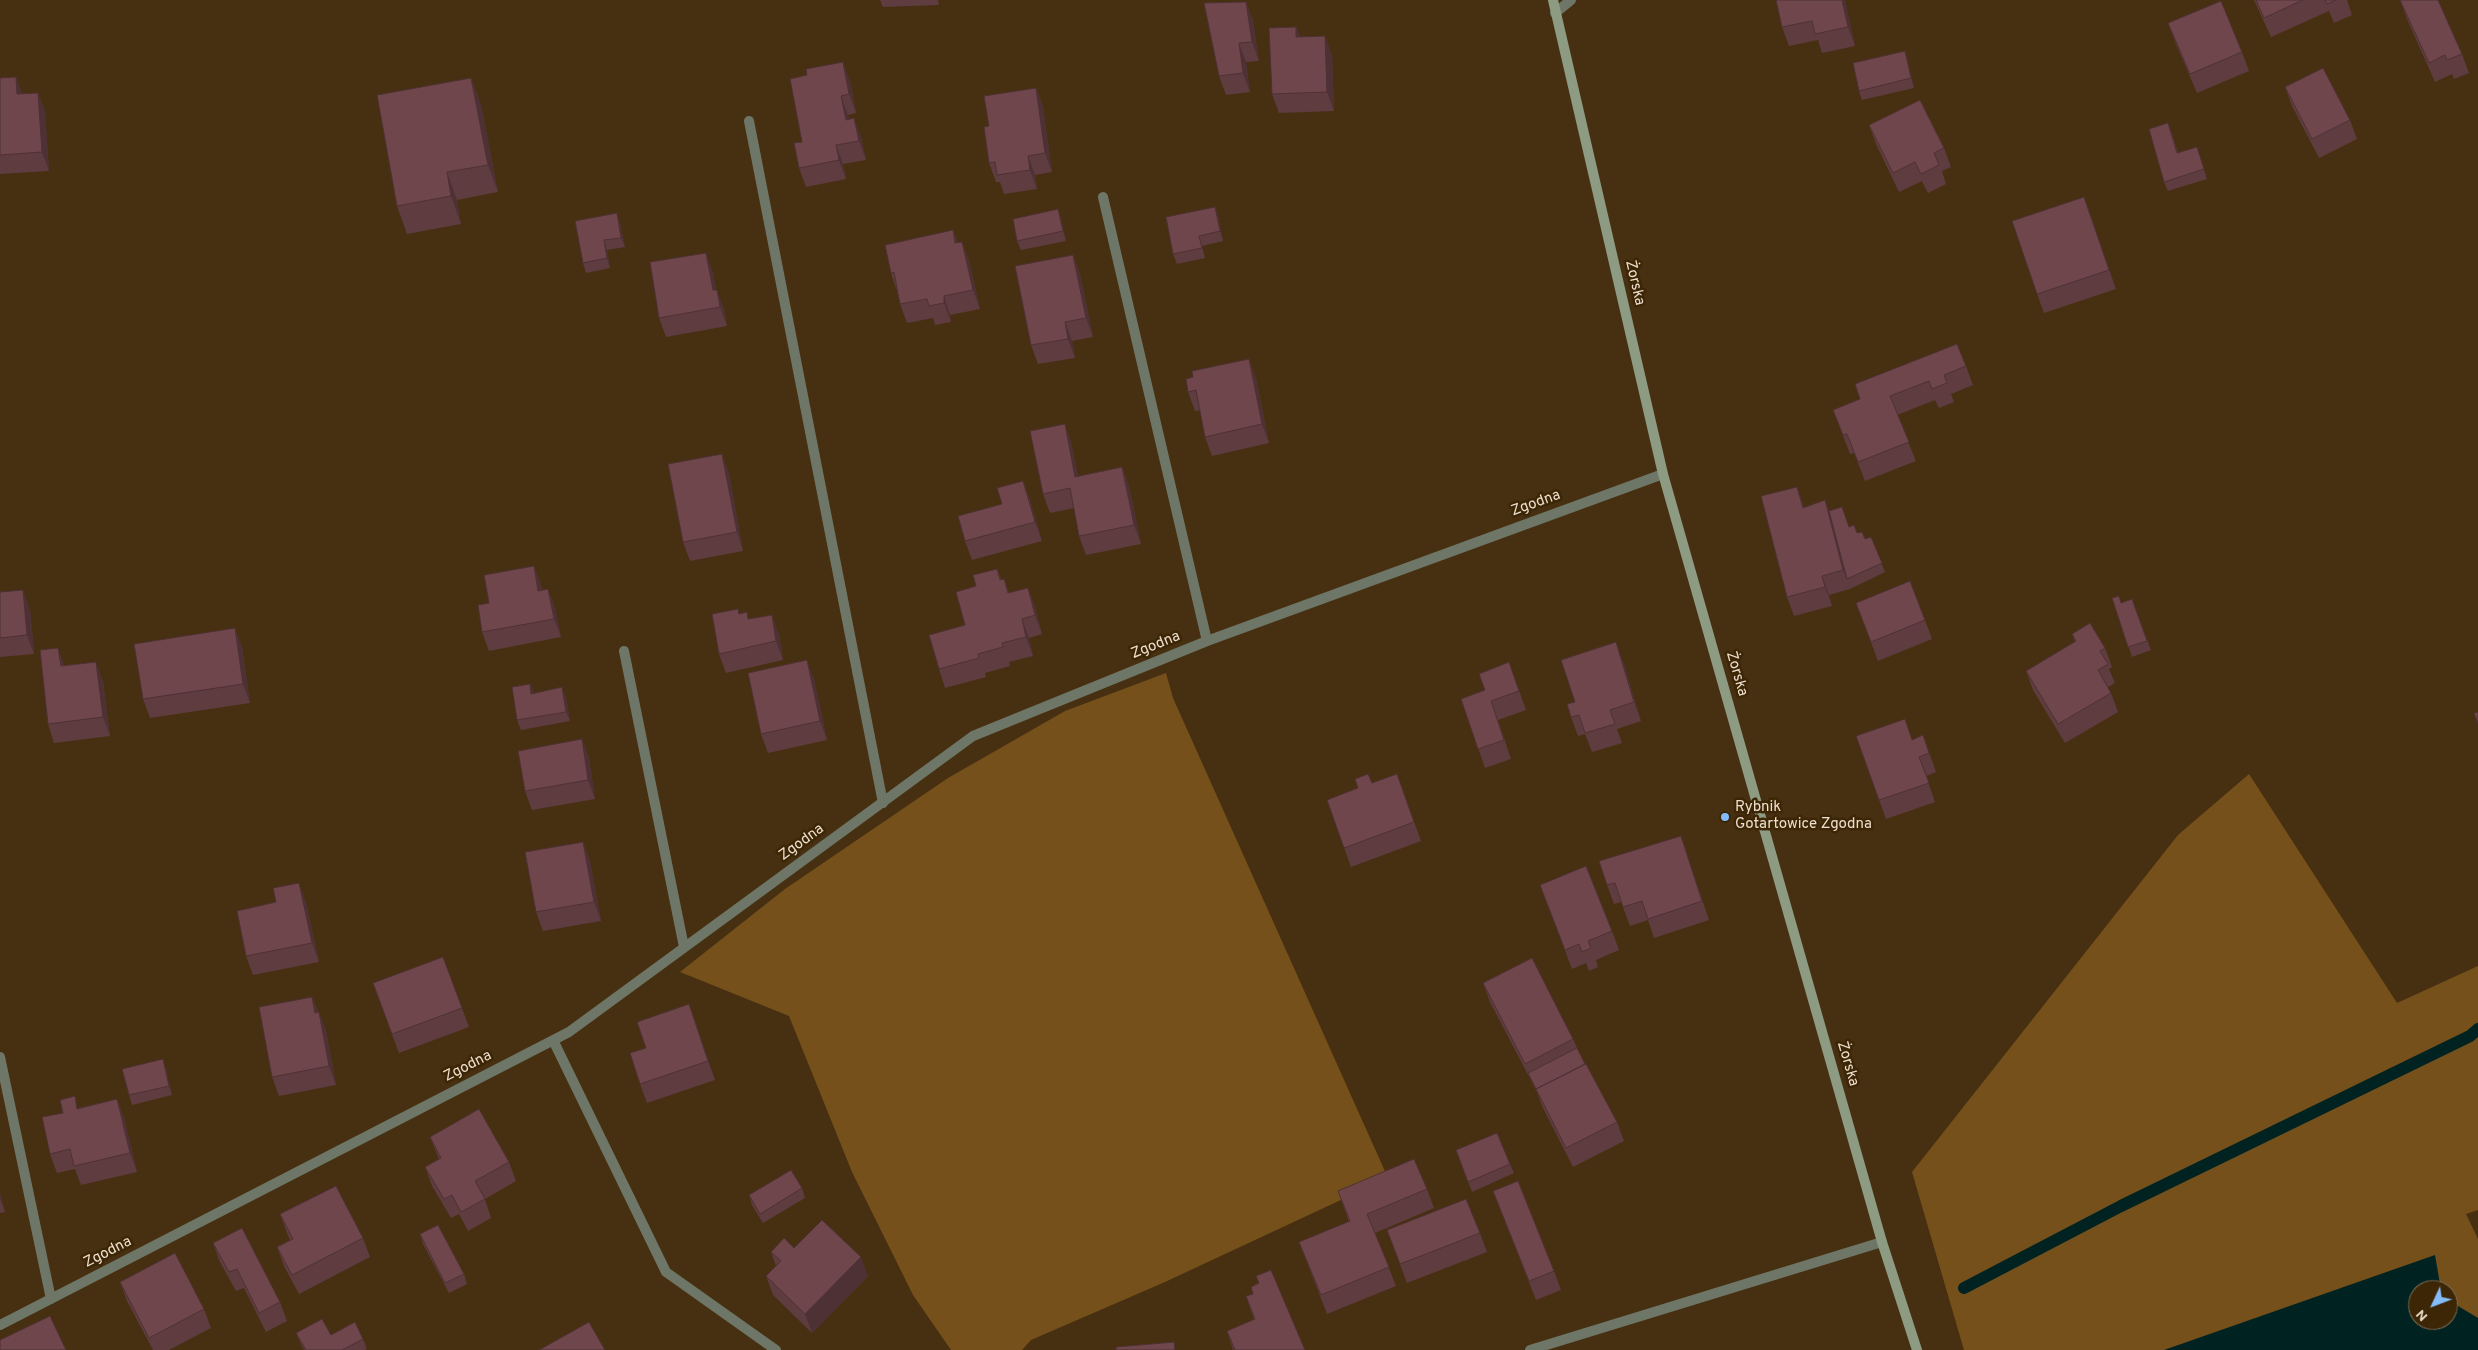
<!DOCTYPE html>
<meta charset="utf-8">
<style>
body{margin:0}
#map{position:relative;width:2478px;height:1350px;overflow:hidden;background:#473011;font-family:Overpass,sans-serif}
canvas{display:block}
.north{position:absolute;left:2408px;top:1280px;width:50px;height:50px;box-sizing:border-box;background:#3c2606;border:1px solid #837056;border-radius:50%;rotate:227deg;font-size:14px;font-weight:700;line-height:20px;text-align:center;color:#eddecd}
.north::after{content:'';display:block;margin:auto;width:18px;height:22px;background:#84bcfb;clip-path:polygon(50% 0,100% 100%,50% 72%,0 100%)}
</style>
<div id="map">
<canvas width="2478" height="1350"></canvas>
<div class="north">N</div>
</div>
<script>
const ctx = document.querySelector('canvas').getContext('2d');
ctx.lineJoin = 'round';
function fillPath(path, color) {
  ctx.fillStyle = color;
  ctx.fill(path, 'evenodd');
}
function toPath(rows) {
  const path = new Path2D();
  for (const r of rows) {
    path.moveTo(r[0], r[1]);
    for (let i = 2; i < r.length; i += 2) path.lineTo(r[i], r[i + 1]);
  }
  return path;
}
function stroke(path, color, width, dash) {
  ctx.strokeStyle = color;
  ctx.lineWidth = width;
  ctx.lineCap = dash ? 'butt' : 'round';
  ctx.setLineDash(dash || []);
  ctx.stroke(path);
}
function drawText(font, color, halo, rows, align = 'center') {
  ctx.font = font + ' Overpass,sans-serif';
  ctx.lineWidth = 5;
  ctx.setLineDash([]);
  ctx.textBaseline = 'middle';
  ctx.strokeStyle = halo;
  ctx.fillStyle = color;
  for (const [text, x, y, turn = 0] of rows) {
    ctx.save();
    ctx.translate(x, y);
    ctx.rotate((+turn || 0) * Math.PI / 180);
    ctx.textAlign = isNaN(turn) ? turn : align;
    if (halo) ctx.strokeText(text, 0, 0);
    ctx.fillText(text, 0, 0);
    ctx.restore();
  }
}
const green = toPath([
 [1166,673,1173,698,1388,1178,1165,1282,1031,1340,1022,1350,951,1350,913,1295,852,1172,789,1016,680,972,785,889,948,778,1065,711],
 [2249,774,2397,1003,2478,966,2478,1210,2466,1214,2478,1239,2478,1350,1964,1350,1912,1172,2178,835],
 [2418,1290,2448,1290,2448,1320,2418,1320]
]);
const water = toPath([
 [2435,1255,2441,1290,2418,1290,2418,1320,2448,1320,2448,1300,2478,1318,2478,1350,2164,1350]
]);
const stream = toPath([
 [1964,1288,2121,1206,2470,1036,2478,1029]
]);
const service = toPath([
 [1555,13,1571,0]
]);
const minor = toPath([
 [749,121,883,803],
 [1103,197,1207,641],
 [624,651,684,947],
 [553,1040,666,1272,776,1350],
 [0,1057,51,1299],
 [0,1325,569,1032,973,736,1207,641,1663,474],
 [1530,1350,1882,1242]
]);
const secondary = toPath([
 [1553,0,1663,474,1882,1242,1917,1350]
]);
const wall = toPath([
 [880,0,938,0,939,5,883,7],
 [1845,0,1855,46,1822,53,1818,40,1789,46,1782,27],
 [2254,0,2347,0,2352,15,2334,23,2329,11,2271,37],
 [2400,0,2462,54,2469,73,2454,79,2452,74,2435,82,2407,19],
 [1246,2,1253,21,1259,61,1246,62,1250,92,1226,95,1219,76],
 [2168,23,2242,52,2249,71,2197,93,2175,42],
 [1296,27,1300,37,1332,55,1334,111,1279,113,1272,94],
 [1905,51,1908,61,1914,88,1862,100,1859,91],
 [0,78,23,94,38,93,45,112,49,171,0,174],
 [471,78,481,105,498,192,457,200,461,224,407,234,397,206],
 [850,81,856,113,848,115,849,119,861,137,866,160,843,164,846,179,806,187,799,168,802,142],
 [2285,87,2350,120,2357,139,2319,158,2292,106],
 [1036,88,1043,107,1052,172,1035,175,1037,189,1004,194,1000,182,996,182,989,163,989,126],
 [1869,125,1944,148,1951,167,1942,171,1946,184,1928,193,1922,181,1899,192,1876,144],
 [2172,133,2178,153,2200,157,2207,179,2168,191,2164,182],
 [1058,209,1061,219,1066,241,1021,250,1017,241],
 [1218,216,1223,241,1202,246,1205,258,1177,264,1173,254],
 [2091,216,2116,289,2044,313,2037,294],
 [620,223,625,247,607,250,610,268,586,273,583,263],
 [953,230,958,243,962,242,969,261,980,309,950,315,951,322,935,325,933,318,907,323,900,304,897,291,891,273],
 [1073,255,1080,274,1093,337,1072,341,1075,358,1038,364,1031,345],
 [713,272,716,290,724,309,727,326,666,337,659,318],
 [1966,366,1973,385,1951,394,1954,402,1939,408,1935,400,1897,415,1916,461,1865,481,1854,453,1850,454,1833,410,1860,399],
 [1256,378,1269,443,1212,456,1205,437,1200,410,1195,411,1188,392],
 [1071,442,1078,476,1122,467,1129,486,1141,544,1086,555,1079,536,1074,508,1050,513,1043,494],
 [729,473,743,551,690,561,683,542],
 [1023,481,1030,500,1042,541,972,560,965,541,1002,504],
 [1825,500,1829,511,1842,507,1849,527,1865,539,1871,537,1885,572,1850,589,1829,595,1832,606,1794,616,1787,597,1804,507],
 [534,566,541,585,542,591,548,589,555,608,561,637,489,651,482,632,489,603],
 [997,569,1001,579,1004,579,1009,593,1028,588,1035,607,1042,634,1029,638,1033,656,1009,662,1010,666,985,673,986,677,945,688,939,669,965,625,976,586],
 [0,592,30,609,34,654,0,657],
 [2112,598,2121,603,2132,599,2151,650,2132,657],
 [1856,603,1925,620,1932,639,1878,661],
 [740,614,779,634,783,660,726,673,719,654],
 [2072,634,2105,648,2112,667,2109,669,2115,683,2108,687,2111,693,2118,712,2065,743,2033,690,2026,671,2075,642],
 [242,647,250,703,150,718,143,699],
 [1623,661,1641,721,1617,729,1622,743,1592,752,1585,734,1578,736,1571,717,1575,702],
 [1509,662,1526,710,1498,720,1511,759,1485,768,1461,699,1485,690],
 [65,666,103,681,110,736,54,743,48,724],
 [814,679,827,740,768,753,761,734],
 [530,684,534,693,566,697,570,721,521,730,517,720],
 [1923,735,1936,772,1926,776,1935,802,1886,819,1856,736,1913,740],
 [582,739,589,758,595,799,532,810,525,791],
 [1397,774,1421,841,1351,867,1327,800,1358,788,1355,779,1372,783],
 [583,842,590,861,601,921,543,931,536,912],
 [1687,855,1709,920,1654,938,1648,920,1630,926,1621,902,1614,904,1607,885],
 [1540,885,1612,931,1619,950,1596,960,1598,967,1589,971,1586,963,1572,969],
 [306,902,319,962,253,975,246,956],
 [443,957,469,1027,399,1053,373,983],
 [1483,983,1573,1039,1577,1048,1585,1064,1617,1122,1624,1141,1573,1167,1543,1108,1537,1092,1490,1002],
 [312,997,318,1012,326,1030,336,1085,279,1096,272,1077],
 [689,1004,715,1080,647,1103,640,1084,646,1048],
 [166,1069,172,1095,132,1105,129,1095],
 [117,1099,124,1118,137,1172,81,1185,75,1169,57,1173,50,1154,79,1108],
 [430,1137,509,1162,516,1181,485,1199,491,1218,468,1231,459,1214,451,1218,432,1186,425,1167,439,1159],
 [1456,1150,1510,1164,1514,1173,1472,1192],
 [802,1188,805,1198,763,1223,752,1205,749,1195],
 [1427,1189,1434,1208,1375,1233,1396,1286,1327,1314,1299,1242,1349,1222,1338,1191],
 [1493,1191,1554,1271,1561,1290,1536,1300],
 [0,1193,5,1212,0,1213],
 [280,1214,363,1238,370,1257,299,1294,284,1266,277,1247,290,1240,287,1233],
 [1387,1230,1480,1233,1487,1252,1407,1283],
 [420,1234,464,1274,467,1284,449,1293,423,1244],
 [213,1243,280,1302,287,1321,266,1332,244,1288,236,1291,220,1262],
 [794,1248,868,1276,812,1333,773,1295,766,1276,776,1266,771,1252],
 [1256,1276,1305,1350,1233,1350,1227,1331,1254,1320,1246,1296,1253,1294,1259,1283],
 [120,1282,204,1309,211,1328,169,1350,153,1350,127,1301],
 [296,1333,331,1335,363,1339,367,1349,364,1350,304,1350,300,1342]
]);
const shadedWall = toPath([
 [1842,0,1845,0,1855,46,1848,27],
 [1246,2,1253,21,1259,61,1252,42],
 [1296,27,1303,46,1296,37],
 [1325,36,1332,55,1334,111,1327,92],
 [1239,43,1246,62,1250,92,1243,73],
 [1905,51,1908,61,1914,88,1911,78],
 [843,62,850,81,856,113,849,94],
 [16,77,23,96,17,94],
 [471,78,481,105,498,192,488,165],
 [1036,88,1043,107,1052,172,1045,153],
 [38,93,45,112,49,171,42,152],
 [841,96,848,115,853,139,846,120],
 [854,118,861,137,866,160,859,141],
 [2168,123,2172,133,2180,163],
 [836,145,843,164,846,179,839,160],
 [1028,156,1035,175,1037,189,1030,170],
 [447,172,457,200,461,224,451,196],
 [2084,197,2091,216,2116,289,2109,270],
 [1215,207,1218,216,1223,241,1220,231],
 [1058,209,1061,219,1066,241,1063,231],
 [617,213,620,223,625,247,621,238],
 [953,230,960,249,955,243],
 [604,240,607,250,610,268,607,258],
 [962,242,969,261,980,309,973,290],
 [706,253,713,272,719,307,713,290],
 [1073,255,1080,274,1093,337,1086,318],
 [717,290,724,309,727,326,720,307],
 [944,296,950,315,951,322,944,303],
 [1065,322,1072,341,1075,358,1068,339],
 [1249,359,1256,378,1269,443,1262,424],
 [1065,424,1071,442,1082,496,1075,477],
 [722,454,729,473,743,551,737,532],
 [1122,467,1129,486,1141,544,1134,525],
 [1023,481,1030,500,1042,541,1035,522],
 [1797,487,1804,506,1810,527,1803,508],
 [1825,500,1832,519,1847,579,1843,570],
 [534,566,541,585,545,610,538,591],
 [1822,576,1829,595,1832,606,1825,587],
 [1028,588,1035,607,1042,634,1035,615],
 [548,589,555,608,561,637,554,619],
 [23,590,30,609,34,654,27,635],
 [772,615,779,634,783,660,776,641],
 [1022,619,1029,638,1033,656,1026,637],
 [235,628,242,647,250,703,243,684],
 [1616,642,1623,661,1641,721,1634,702],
 [58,648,65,667,61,666],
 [807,660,814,679,827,740,820,721],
 [96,662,103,681,110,736,103,717],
 [530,684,534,693,531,694],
 [562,687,566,697,570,721,566,712],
 [582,739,589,758,595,799,588,780],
 [583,842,590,861,601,921,594,902],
 [299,883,306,902,319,962,312,943],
 [312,997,319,1016,315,1013],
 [689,1004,696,1023,715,1080,708,1061],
 [319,1012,326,1030,336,1085,329,1066],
 [163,1059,166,1069,172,1095,169,1086],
 [117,1099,124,1118,137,1172,130,1153],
 [0,1193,5,1212,0,1199],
 [861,1257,868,1276,812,1333,805,1314]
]);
const building = toPath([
 [1776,0,1842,0,1848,27,1815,34,1812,21,1782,27,1776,0],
 [2256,0,2303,0,2264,18,2256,0],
 [2325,0,2336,0,2327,4,2325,0],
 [2400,0,2438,0,2462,54,2447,60,2445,55,2429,63,2400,0],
 [2221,1,2242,52,2190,74,2168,23,2221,1],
 [1246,2,1252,42,1239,43,1243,73,1219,76,1204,3,1246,2],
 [1296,27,1296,37,1325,36,1327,92,1272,94,1269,28,1296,27],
 [1905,51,1911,78,1859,91,1853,63,1905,51],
 [843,62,849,94,841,96,846,120,854,118,859,141,836,145,839,160,799,168,794,143,802,142,790,79,807,75,806,69,843,62],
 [2323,68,2350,120,2312,139,2285,87,2323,68],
 [16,77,17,94,38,93,42,152,0,155,0,78,16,77],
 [471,78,488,165,447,172,451,196,397,206,377,95,471,78],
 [1036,88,1045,153,1028,156,1030,170,997,175,995,162,989,163,984,127,989,126,984,96,1036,88],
 [1920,100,1944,148,1934,153,1939,165,1921,174,1915,162,1893,173,1869,125,1920,100],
 [2168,123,2177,153,2197,147,2204,169,2164,182,2149,129,2168,123],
 [2084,197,2109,270,2037,294,2012,221,2084,197],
 [1215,207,1220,231,1199,236,1202,248,1173,254,1166,217,1215,207],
 [1058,209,1063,231,1017,241,1013,219,1058,209],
 [617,213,621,238,604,240,607,258,583,263,575,221,617,213],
 [953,230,955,243,962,242,973,290,944,296,944,303,929,306,927,299,900,304,894,272,891,273,885,245,953,230],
 [706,253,713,290,717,290,720,307,659,318,650,262,706,253],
 [1073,255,1086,318,1065,322,1068,339,1031,345,1015,266,1073,255],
 [1957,344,1966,366,1944,375,1947,383,1932,389,1929,381,1890,396,1909,442,1858,462,1847,434,1843,435,1833,410,1860,399,1855,384,1957,344],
 [1249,359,1262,424,1205,437,1196,390,1188,392,1186,379,1193,377,1192,371,1249,359],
 [1065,424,1075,477,1122,467,1134,525,1079,536,1070,488,1043,494,1030,431,1065,424],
 [722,454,737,532,683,542,668,464,722,454],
 [1023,481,1035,522,965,541,958,516,1002,504,997,488,1023,481],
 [1797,487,1803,508,1825,500,1843,570,1822,576,1825,587,1787,597,1761,496,1797,487],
 [1842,507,1849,527,1854,525,1857,533,1862,532,1865,539,1871,537,1882,563,1847,579,1829,511,1842,507],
 [534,566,538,591,548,589,554,619,482,632,478,605,489,603,484,575,534,566],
 [997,569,1000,580,1004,579,1008,593,1028,588,1035,615,1022,619,1026,637,1002,643,1003,647,978,654,979,658,939,669,929,635,965,625,956,592,976,586,973,575,997,569],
 [1910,581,1925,620,1871,642,1856,603,1910,581],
 [23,590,27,635,0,638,0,592,23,590],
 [2119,596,2121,603,2132,599,2147,641,2128,647,2112,598,2119,596],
 [738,609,739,614,747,612,748,619,772,615,776,641,719,654,712,614,738,609],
 [2090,623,2105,648,2100,651,2108,664,2098,670,2111,693,2058,724,2026,671,2076,641,2072,634,2090,623],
 [235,628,243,684,143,699,134,644,235,628],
 [1616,642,1634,702,1610,710,1615,724,1585,733,1579,715,1571,717,1567,704,1575,702,1561,660,1616,642],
 [58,648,61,666,96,662,103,717,48,724,40,650,58,648],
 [807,660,820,721,761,734,748,673,807,660],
 [1509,662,1519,691,1491,701,1504,740,1478,749,1461,699,1485,690,1479,674,1509,662],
 [530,684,531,694,562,687,566,712,517,720,512,687,530,684],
 [2478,712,2478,724,2474,713,2478,712],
 [1905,719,1912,740,1923,735,1929,753,1919,757,1929,783,1879,800,1856,736,1905,719],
 [582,739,588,780,525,791,518,751,582,739],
 [1368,774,1372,783,1397,774,1414,822,1344,848,1327,800,1358,788,1355,779,1368,774],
 [1681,836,1702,901,1648,919,1642,901,1623,907,1615,883,1607,885,1599,861,1681,836],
 [583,842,594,902,536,912,525,852,583,842],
 [1586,866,1612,931,1588,941,1591,948,1582,952,1579,944,1565,950,1540,885,1586,866],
 [299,883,312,943,246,956,237,911,276,902,273,888,299,883],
 [443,957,462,1008,392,1034,373,983,443,957],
 [1532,958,1573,1039,1525,1064,1483,983,1532,958],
 [312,997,315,1013,319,1012,329,1066,272,1077,259,1007,312,997],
 [689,1004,708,1061,640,1084,630,1053,646,1048,637,1022,689,1004],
 [1577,1048,1585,1064,1536,1089,1528,1073,1577,1048],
 [163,1059,169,1086,129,1095,122,1069,163,1059],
 [1586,1064,1617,1122,1566,1148,1536,1089,1586,1064],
 [75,1096,77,1109,117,1099,130,1153,74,1166,70,1149,50,1154,42,1117,63,1113,60,1100,75,1096],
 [479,1109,509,1162,475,1181,485,1199,461,1212,452,1195,444,1199,425,1167,441,1158,430,1137,479,1109],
 [1497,1133,1510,1164,1468,1182,1456,1150,1497,1133],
 [1414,1159,1427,1189,1367,1214,1389,1267,1321,1295,1299,1242,1350,1221,1338,1191,1414,1159],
 [791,1170,802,1188,760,1214,749,1195,791,1170],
 [1518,1181,1554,1271,1529,1281,1493,1191,1518,1181],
 [336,1186,363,1238,292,1275,277,1247,293,1239,280,1214,336,1186],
 [1466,1199,1480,1233,1400,1264,1387,1230,1466,1199],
 [822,1220,861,1257,805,1314,766,1276,781,1261,771,1252,784,1238,794,1248,822,1220],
 [438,1225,464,1274,445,1283,420,1234,438,1225],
 [242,1228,280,1302,259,1313,237,1269,229,1272,213,1243,242,1228],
 [175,1253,204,1309,149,1338,120,1282,175,1253],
 [1271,1270,1305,1350,1235,1350,1227,1331,1255,1319,1246,1296,1253,1294,1251,1287,1259,1283,1256,1276,1271,1270],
 [50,1316,66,1350,0,1350,0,1340,50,1316],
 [322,1319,331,1335,355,1322,363,1339,342,1350,306,1350,296,1333,322,1319],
 [589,1322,605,1350,539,1350,589,1322],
 [1174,1342,1175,1350,1116,1350,1116,1347,1174,1342]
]);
const markers = [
 [1725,817,5,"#84bcfb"]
];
const streetNames = [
 ["Żorska",1634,283,77],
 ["Zgodna",1536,504,-20],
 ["Zgodna",1156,646,-22],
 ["Żorska",1736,674,74],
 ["Zgodna",802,843,-36],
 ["Żorska",1847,1064,74],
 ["Zgodna",468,1067,-27],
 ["Zgodna",108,1253,-27]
];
const poiNames = [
 ["Rybnik",1735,808],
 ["Gotartowice Zgodna",1735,825]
];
fillPath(green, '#75501b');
fillPath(water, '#002322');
stroke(stream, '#002322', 12);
stroke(service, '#6e7767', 10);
stroke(minor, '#6e7767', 10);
stroke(secondary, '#8d9b83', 10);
fillPath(wall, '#5f3c40');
fillPath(shadedWall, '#4e3134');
fillPath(building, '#6f464b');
stroke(building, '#4e3134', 1);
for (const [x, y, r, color] of markers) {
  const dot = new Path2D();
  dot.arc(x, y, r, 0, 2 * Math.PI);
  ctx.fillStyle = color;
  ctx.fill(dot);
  stroke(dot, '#3c2606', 2);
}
drawText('15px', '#eddecd', '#3c2606', streetNames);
drawText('15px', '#eddecd', '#3c2606', poiNames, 'left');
</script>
